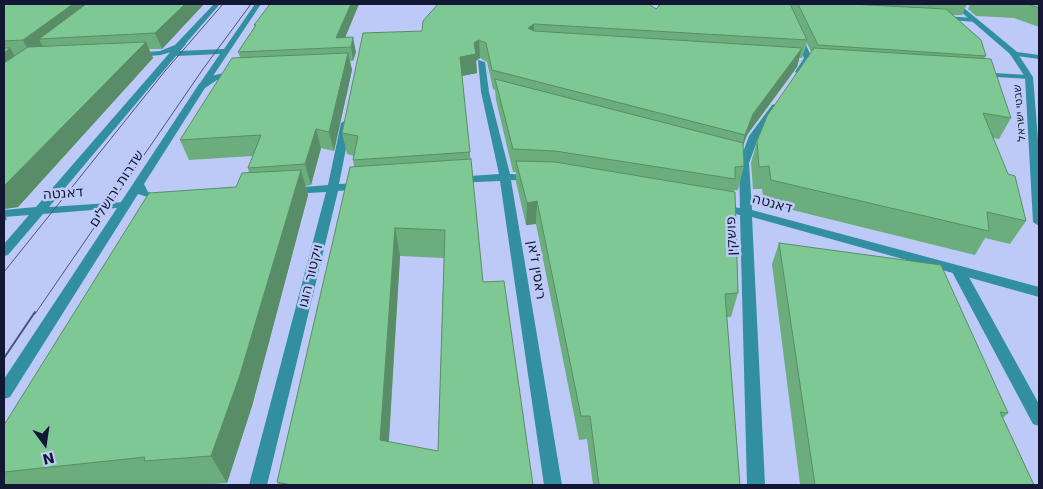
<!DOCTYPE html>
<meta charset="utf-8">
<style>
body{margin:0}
#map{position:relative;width:1043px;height:489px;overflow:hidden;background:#bdcaf7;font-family:"DejaVu Sans",sans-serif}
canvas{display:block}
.frame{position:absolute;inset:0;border:5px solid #121833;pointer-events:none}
.north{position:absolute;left:20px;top:419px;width:50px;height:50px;-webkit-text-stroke:4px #bdcaf7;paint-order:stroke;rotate:166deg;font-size:14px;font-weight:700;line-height:20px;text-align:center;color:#121833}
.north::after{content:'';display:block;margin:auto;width:18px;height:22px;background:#121833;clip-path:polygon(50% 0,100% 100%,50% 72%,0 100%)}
</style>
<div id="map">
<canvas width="1043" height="489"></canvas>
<div class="frame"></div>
<div class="north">N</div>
</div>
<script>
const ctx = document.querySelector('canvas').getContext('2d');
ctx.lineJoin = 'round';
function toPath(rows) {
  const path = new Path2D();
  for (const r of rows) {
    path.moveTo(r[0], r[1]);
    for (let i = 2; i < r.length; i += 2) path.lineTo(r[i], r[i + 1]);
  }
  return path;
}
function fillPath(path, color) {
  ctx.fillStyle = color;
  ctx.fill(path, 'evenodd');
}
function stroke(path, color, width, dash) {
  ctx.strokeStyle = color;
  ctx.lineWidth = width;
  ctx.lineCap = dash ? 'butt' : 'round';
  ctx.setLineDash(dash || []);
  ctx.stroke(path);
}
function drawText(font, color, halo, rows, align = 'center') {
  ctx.font = font + ' "DejaVu Sans",Heebo,sans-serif';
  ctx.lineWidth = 5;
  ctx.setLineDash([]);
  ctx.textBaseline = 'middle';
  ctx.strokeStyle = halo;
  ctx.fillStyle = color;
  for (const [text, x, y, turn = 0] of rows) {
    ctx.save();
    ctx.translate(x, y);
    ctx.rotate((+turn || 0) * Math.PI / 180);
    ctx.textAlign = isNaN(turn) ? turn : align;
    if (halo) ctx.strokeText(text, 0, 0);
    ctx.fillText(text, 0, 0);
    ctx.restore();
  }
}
const pedestrian = toPath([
 [255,4,261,4,205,88,198,86,220,54,176,56,49,207,125,202,129,203,131,205,129,207,43,214,8,255,4,256,4,244,29,215,4,217,4,210,36,207,179,42,186,44,180,51,224,49,255,4]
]);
const minor = toPath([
 [214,4,220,4,181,49,161,55,136,57,132,55,136,53,160,51,175,45,214,4],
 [942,16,975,18,978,20,975,22,940,19,940,17,942,16],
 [798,34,802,36,812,58,802,74,799,74,795,72,804,58,794,36,798,34],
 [1010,51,1039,55,1039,59,1010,55,1010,51],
 [478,60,485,62,489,92,510,174,533,175,538,178,533,181,511,180,562,485,544,485,500,181,455,183,450,180,455,177,499,174,481,92,478,60],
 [236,70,239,70,239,74,217,80,205,88,144,184,148,192,168,197,170,199,168,201,164,202,138,194,10,397,4,399,4,379,199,84,211,76,236,70],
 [977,72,1029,75,1033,77,1029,79,980,76,977,76,977,72],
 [775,104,779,107,759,136,749,163,752,210,1039,287,1039,297,752,217,765,485,747,485,740,215,716,210,714,208,720,205,740,208,739,163,749,136,772,105,775,104],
 [346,120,351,123,339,184,361,183,367,186,361,189,338,191,267,485,249,485,326,192,291,194,285,191,291,188,328,185,341,123,346,120]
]);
const tertiary = toPath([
 [952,4,959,4,1016,51,1033,77,1039,152,1039,226,1033,222,1025,77,1010,54,952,4],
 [958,266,965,270,1039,404,1039,426,1033,424,951,270,958,266]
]);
const tramFar1 = toPath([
 [4,272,165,71,223,4],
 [35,314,203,69,251,4]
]);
const tram = toPath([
 [4,358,35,312]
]);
const wall = toPath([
 [4,4,204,4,162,49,149,49,153,58,18,207,4,209],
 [270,4,359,4,345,38,356,52,353,61,350,61,352,70,334,151,321,148,311,185,306,186,308,195,252,406,227,483,203,485,4,485,4,425,249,173,248,168,253,156,189,160,180,140,240,57,238,52,255,27,254,25],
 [658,4,967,4,962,15,952,15,986,56,984,59,1011,118,999,139,993,138,1026,221,1010,244,985,238,975,255,764,203,762,189,753,189,751,163,757,141,811,52,807,43,802,58,799,58,797,67,747,135,743,145,744,166,738,190,732,191,738,293,731,317,727,317,740,485,593,485,587,439,579,440,536,224,526,225,516,182,516,172,513,172,496,100,495,90,493,89,487,62,480,58,476,61,477,73,462,76,483,282,533,485,279,485,277,482,354,166,353,160,354,156,347,154,342,133,422,31,650,5,656,9,658,7],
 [400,256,444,258,438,451,389,442],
 [970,4,1039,4,1039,27,1014,18,976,16,968,9],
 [779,243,1008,413,1003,418,1034,485,795,485,796,484,800,484,772,264]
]);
const shadedWall = toPath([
 [73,4,99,4,39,39,43,47,31,56,23,40],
 [185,4,204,4,162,49,155,33],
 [351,4,359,4,341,47,336,38],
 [534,24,534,41,528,28],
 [353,37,356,52,353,61,351,47],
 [479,40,480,58,476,61,477,73,462,76,460,57,474,43],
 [146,42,153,58,18,207,4,209,4,186],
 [10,48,19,64,4,77,4,53],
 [802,48,797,67,747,135,739,157,745,135,753,114],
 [348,53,352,70,334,151,329,132],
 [316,129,321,148,311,185,305,164],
 [301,170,308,195,252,406,227,483,211,456],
 [537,201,536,224,526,225,527,203],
 [4,214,7,219,4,222],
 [395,228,400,256,387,468,380,440]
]);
const building = toPath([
 [4,4,73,4,23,40,4,41,4,4],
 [86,4,185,4,155,33,39,39,86,4],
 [270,4,351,4,336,38,353,37,351,47,238,52,256,25,254,25,270,4],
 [438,4,650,4,650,5,656,9,660,5,660,4,790,4,807,40,534,24,528,28,534,31,802,48,753,114,745,135,492,70,486,43,479,40,474,43,476,54,460,57,470,152,353,160,358,136,342,133,363,33,422,31,423,21,438,4],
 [798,4,849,4,946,9,981,40,986,56,818,45,798,4],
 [1028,4,1039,4,1039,8,1028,4],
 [146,42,4,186,4,63,28,47,146,42],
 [4,48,10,48,4,53,4,48],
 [814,48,991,59,1011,118,983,113,1008,174,1015,176,1026,221,987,212,989,231,771,180,769,166,759,167,757,141,767,116,814,48],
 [348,53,329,132,316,129,305,164,248,168,261,135,180,140,232,58,348,53],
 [495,79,743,143,744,166,735,167,735,179,555,151,513,149,495,79],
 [471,159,483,282,504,281,533,485,291,485,277,482,350,167,471,159],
 [395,228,445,230,438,451,380,440,395,228],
 [516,161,555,162,735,192,738,293,725,294,740,485,599,485,590,416,581,416,537,201,527,203,516,161],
 [301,170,239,378,211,456,144,461,145,457,4,472,4,425,149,193,236,187,242,173,301,170],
 [779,243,941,265,1008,413,1000,412,1034,485,815,485,779,243]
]);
const farStreetnames = [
 ["שבטי ישראל",1020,113,-95]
];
const streetNames = [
 ["שדרות ירושלים",117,189,-57],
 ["דאנטה",63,194,-4],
 ["דאנטה",772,204,15],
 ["פושקין",732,236,-92],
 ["ראסין ז'אן",536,270,81],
 ["ויקטור הוגו",311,276,-76]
];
fillPath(pedestrian, '#318fa0');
fillPath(minor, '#318fa0');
fillPath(tertiary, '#318fa0');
stroke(tramFar1, '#4c5475', 1);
stroke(tram, '#4c5475', 2);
fillPath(wall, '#6cad7e');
fillPath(shadedWall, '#588d67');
fillPath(building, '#7ec993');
stroke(building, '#588d67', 1);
drawText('11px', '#121833', '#bdcaf7', farStreetnames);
drawText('14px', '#121833', '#bdcaf7', streetNames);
</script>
